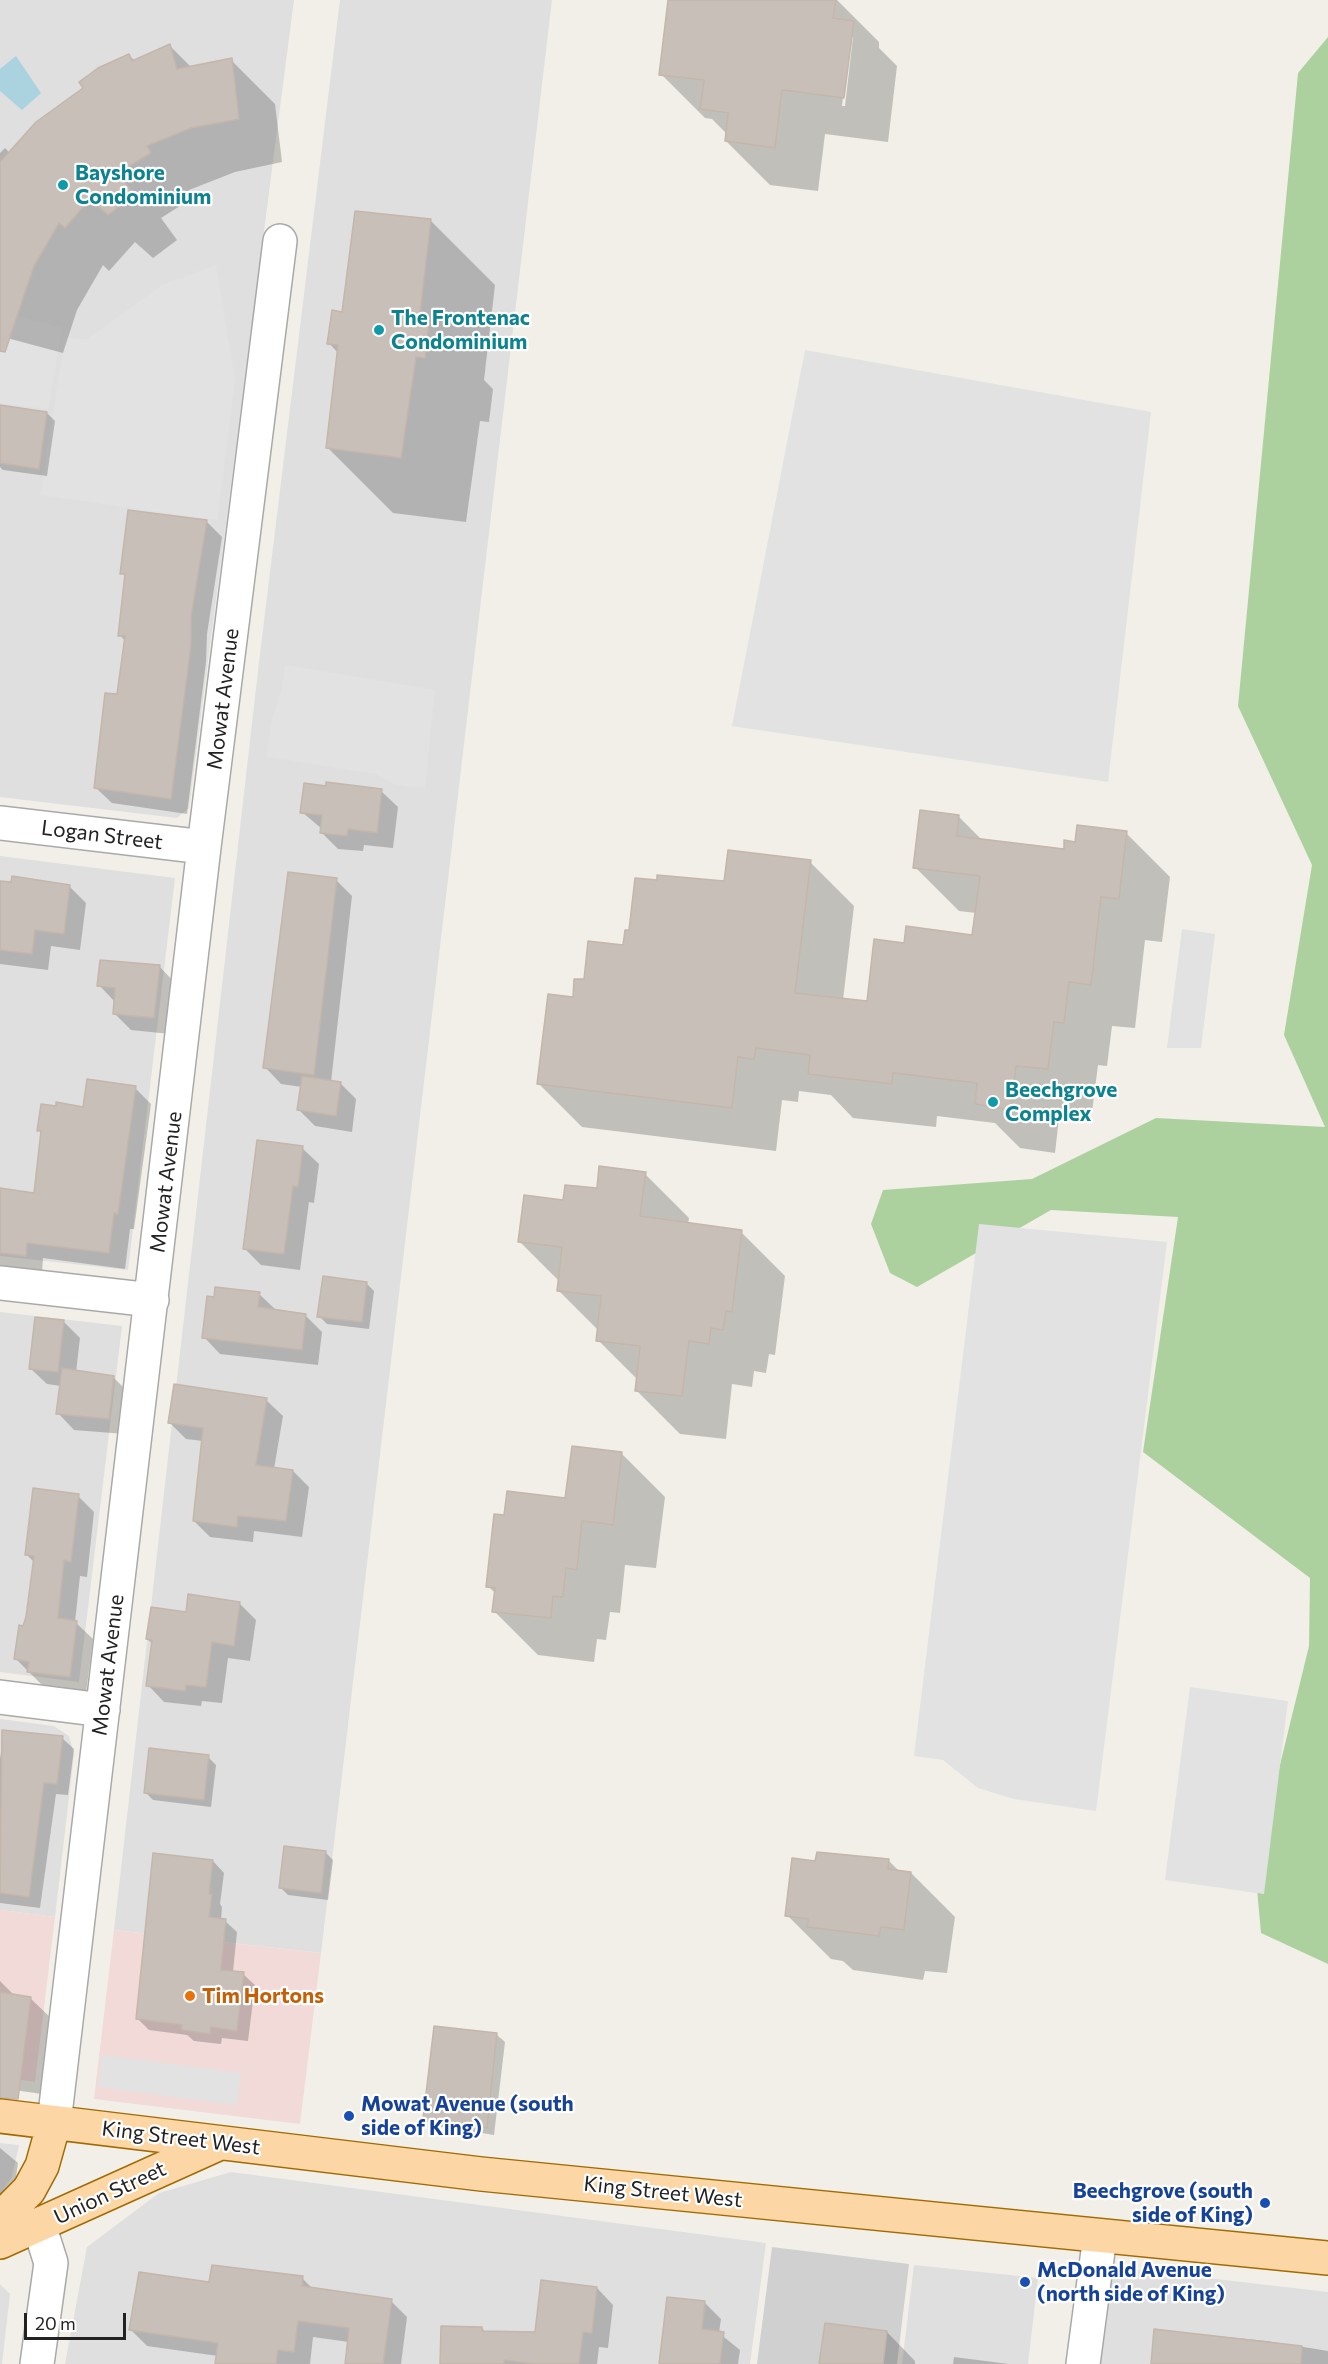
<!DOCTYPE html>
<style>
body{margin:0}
#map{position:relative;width:1328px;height:2364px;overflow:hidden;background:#f2efe9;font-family:Commissioner,sans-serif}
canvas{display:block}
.scale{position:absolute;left:24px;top:2313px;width:102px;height:27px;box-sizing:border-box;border:3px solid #222;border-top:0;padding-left:8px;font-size:18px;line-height:21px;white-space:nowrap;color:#222;-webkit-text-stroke:4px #fff;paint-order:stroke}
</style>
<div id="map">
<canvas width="1328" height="2364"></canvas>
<div class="scale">20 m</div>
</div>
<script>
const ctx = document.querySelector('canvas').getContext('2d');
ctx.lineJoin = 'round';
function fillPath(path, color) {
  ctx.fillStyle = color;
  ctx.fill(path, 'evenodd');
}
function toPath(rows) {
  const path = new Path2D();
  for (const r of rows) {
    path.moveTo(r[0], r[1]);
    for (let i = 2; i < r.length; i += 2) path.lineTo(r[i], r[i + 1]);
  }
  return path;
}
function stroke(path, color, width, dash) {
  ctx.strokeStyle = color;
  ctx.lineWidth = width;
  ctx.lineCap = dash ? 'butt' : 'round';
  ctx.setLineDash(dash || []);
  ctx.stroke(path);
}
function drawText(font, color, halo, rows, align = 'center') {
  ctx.font = font + ' Commissioner,sans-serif';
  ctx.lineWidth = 4.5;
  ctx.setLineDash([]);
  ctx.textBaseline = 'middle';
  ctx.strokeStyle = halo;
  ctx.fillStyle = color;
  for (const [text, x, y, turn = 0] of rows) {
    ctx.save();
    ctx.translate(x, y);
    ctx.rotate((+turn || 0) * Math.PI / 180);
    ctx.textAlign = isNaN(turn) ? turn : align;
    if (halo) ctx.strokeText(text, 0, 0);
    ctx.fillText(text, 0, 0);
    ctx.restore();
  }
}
const residential = toPath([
 [0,0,294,0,189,808,177,818,0,797],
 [340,0,552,0,321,1953,114,1930,259,662],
 [0,856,175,878,128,1270,0,1256],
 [0,1312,122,1326,79,1682,0,1672],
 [0,1719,54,1726,69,1736,74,1754,55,1917,0,1910],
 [0,2143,19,2145,12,2177,0,2194],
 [231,2172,766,2243,750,2364,65,2364,87,2247,159,2193],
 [914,2265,1038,2278,1028,2364,902,2364],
 [1104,2266,1328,2292,1328,2364,1093,2364],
 [0,2284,10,2294,2,2364,0,2364]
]);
const commercial = toPath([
 [0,1910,55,1917,35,2082,0,2077],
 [114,1930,321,1953,300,2124,94,2099]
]);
const religious = toPath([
 [772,2247,909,2264,897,2364,757,2364]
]);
const forest = toPath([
 [1328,37,1328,1964,1261,1933,1255,1867,1309,1646,1310,1578,1143,1452,1178,1217,1051,1210,917,1287,890,1273,871,1224,883,1190,1032,1179,1156,1118,1325,1127,1284,1035,1312,865,1238,706,1298,73]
]);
const parking = toPath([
 [216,265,235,381,217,520,40,495,65,338,87,339,162,285],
 [0,311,62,328,48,409,0,403],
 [805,350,1151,412,1108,782,732,726],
 [285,665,435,690,425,788,396,785,376,774,267,757,271,722,281,692],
 [1182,929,1215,934,1201,1048,1167,1048],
 [979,1224,1167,1242,1096,1811,1014,1799,978,1788,943,1760,914,1756],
 [1190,1687,1288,1701,1264,1894,1165,1880],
 [102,2055,241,2073,237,2105,98,2087]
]);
const water = toPath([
 [16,56,41,93,22,110,0,91,0,69]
]);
const shadow = toPath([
 [669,0,837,0,879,42,879,48,897,66,888,142,825,134,818,191,770,185,726,141,727,134,712,119,705,118,661,74],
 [850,37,853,37,845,106,842,106],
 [170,46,192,68,231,60,275,104,282,162,235,172,189,190,194,197,161,218,177,240,153,258,135,242,109,271,103,265,77,310,63,353,7,338,0,331,0,153,5,148,10,153,129,55,135,61],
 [430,220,495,285,484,380,493,389,489,422,480,421,466,522,393,513,328,448,338,353,329,343,343,314],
 [47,413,55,421,47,476,3,470,0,467,0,428],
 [206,521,222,537,207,634,206,662,187,814,112,803,95,787,119,696,126,642,120,635,126,577,122,573],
 [327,787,381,791,398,807,393,848,364,845,363,851,338,849,321,832,322,829,302,812],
 [959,817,982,840,1065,850,1076,843,1126,833,1170,877,1162,942,1145,940,1135,1028,1112,1026,1107,1066,1098,1065,1092,1112,1060,1109,1055,1153,1020,1148,995,1123,937,1116,936,1127,853,1118,831,1095,799,1091,798,1102,782,1100,776,1151,582,1127,538,1083,574,999,585,981,624,947,630,932,725,883,810,862,854,906,843,1000,868,1002,906,944,974,936,976,913,959,911,915,867],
 [336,880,352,896,331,1082,340,1083,356,1099,352,1132,315,1126,299,1110,302,1087,281,1084,265,1067],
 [0,882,69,886,86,903,80,950,51,946,48,970,0,964],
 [159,966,175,983,170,1034,131,1030,114,1013,115,1002,99,985],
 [135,1088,151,1104,134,1229,130,1229,125,1269,43,1258,42,1272,0,1267,0,1190,35,1194,42,1134,39,1130],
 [302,1148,319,1164,314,1203,309,1202,300,1270,261,1265,245,1249],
 [645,1174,689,1218,688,1224,741,1232,785,1276,775,1355,769,1354,766,1373,754,1371,752,1387,732,1384,726,1439,680,1434,636,1390,638,1380,598,1340,599,1331,558,1290,559,1281,520,1242,564,1201],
 [366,1283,374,1291,369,1329,327,1324,319,1316],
 [259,1294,276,1310,305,1315,322,1332,318,1365,220,1354,204,1337],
 [64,1322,80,1338,76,1372,113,1377,130,1394,125,1434,74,1430,58,1413,61,1386,47,1384,30,1368],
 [266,1400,283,1416,274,1469,293,1471,309,1487,302,1537,254,1531,253,1542,210,1537,194,1521,203,1441,186,1439,169,1422],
 [621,1453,665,1497,656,1568,625,1565,620,1613,610,1612,606,1640,597,1639,594,1662,538,1655,494,1611,496,1594,488,1586,505,1517,566,1500],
 [78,1496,94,1512,87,1577,80,1576,75,1622,93,1639,86,1693,45,1688,16,1659,28,1618,34,1562,26,1554],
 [240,1604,256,1620,250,1661,228,1658,222,1703,202,1701,201,1706,164,1702,148,1685,153,1644,147,1639,187,1614],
 [4,1732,62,1738,74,1749,68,1795,56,1794,40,1908,0,1903,0,1759],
 [208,1757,216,1765,211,1807,153,1800,145,1792],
 [325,1852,333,1860,328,1900,288,1895,280,1887],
 [213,1861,224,1873,220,1904,222,1907,221,1920,225,1921,237,1932,233,1972,243,1974,255,1985,248,2041,222,2038,221,2044,194,2041,187,2035,149,2030,138,2019],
 [889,1861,900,1872,911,1873,955,1917,947,1973,925,1971,923,1980,853,1970,843,1961,831,1959,787,1915],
 [0,1981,15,1996,30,1998,52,2019,42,2094,0,2088],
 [497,2035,505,2042,494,2135,476,2132,476,2136,450,2133,444,2127,432,2126,424,2118],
 [0,2148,18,2163,12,2203,0,2201],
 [302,2278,314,2290,391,2301,407,2317,401,2364,346,2364,349,2342,313,2337,310,2364,217,2364,218,2356,147,2346,130,2329,211,2284],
 [597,2288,613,2305,608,2348,599,2347,597,2364,442,2364,482,2328,486,2333,536,2333],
 [705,2303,721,2319,719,2333,740,2350,738,2364,660,2364],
 [1156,2330,1267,2341,1328,2351,1328,2364,1152,2364],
 [887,2332,915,2361,915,2364,821,2364],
 [954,2357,1009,2364,953,2364]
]);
const building = toPath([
 [668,0,836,0,833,18,854,21,844,98,782,90,775,148,725,141,728,113,700,109,704,80,659,75,668,0],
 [170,44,177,69,232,58,239,119,191,128,147,146,151,153,118,173,134,195,108,215,90,199,65,228,59,223,34,266,5,352,0,351,0,162,36,122,83,88,79,82,98,68,129,54,132,61,170,44],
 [355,211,431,219,419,322,429,323,425,358,416,357,401,458,326,448,338,345,327,344,332,310,342,312,355,211],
 [0,405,47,412,39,469,0,463,0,405],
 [128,510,207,520,191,617,191,645,171,799,94,788,105,693,117,694,125,636,118,636,125,574,120,574,128,510],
 [326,782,382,789,377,833,348,829,347,836,320,833,322,815,300,813,304,783,326,786,326,782],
 [920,810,959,815,957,836,1064,849,1064,840,1075,842,1077,825,1127,831,1119,899,1101,897,1091,985,1069,982,1064,1023,1054,1022,1048,1069,1016,1066,1011,1110,975,1104,977,1083,893,1073,892,1084,808,1074,810,1055,756,1048,754,1059,738,1057,732,1108,537,1084,548,994,573,997,574,979,584,979,588,941,623,945,625,930,629,930,635,878,657,880,657,875,724,881,728,850,811,860,795,993,867,1001,874,939,904,943,906,926,972,935,980,876,913,868,920,810],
 [288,872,337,878,314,1075,263,1068,288,872],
 [12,876,70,885,64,934,35,930,32,954,0,950,0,881,11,882,12,876],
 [100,960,160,965,154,1018,113,1014,115,988,97,986,100,960],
 [302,1076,341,1082,336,1116,297,1110,302,1076],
 [87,1079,136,1086,118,1214,114,1213,109,1253,27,1243,26,1256,0,1253,0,1188,34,1193,41,1131,37,1131,41,1104,56,1106,56,1102,83,1107,87,1079],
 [257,1140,303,1146,298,1187,293,1186,284,1254,243,1249,257,1140],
 [599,1166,646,1172,640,1216,742,1230,732,1312,726,1311,723,1330,711,1328,709,1344,689,1341,682,1396,635,1391,640,1346,596,1341,601,1296,557,1291,562,1247,518,1242,524,1195,563,1200,565,1185,597,1188,599,1166],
 [323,1276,367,1282,362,1322,317,1317,323,1276],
 [215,1287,260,1292,258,1307,306,1314,302,1350,202,1338,207,1296,214,1297,215,1287],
 [35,1317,64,1320,58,1372,29,1369,35,1317],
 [62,1368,114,1376,109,1419,56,1414,62,1368],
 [174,1384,267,1398,256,1465,293,1470,286,1521,238,1516,237,1527,193,1521,203,1428,168,1423,174,1384],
 [572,1446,622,1452,613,1525,582,1521,577,1570,566,1568,563,1597,553,1596,551,1618,492,1612,495,1588,486,1587,494,1514,504,1515,507,1491,565,1498,572,1446],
 [33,1488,79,1494,71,1562,64,1560,58,1618,77,1621,70,1677,27,1672,29,1662,14,1659,19,1625,23,1626,26,1617,34,1556,25,1555,33,1488],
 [188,1594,240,1602,234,1646,212,1642,206,1687,186,1685,185,1691,146,1686,152,1640,146,1639,151,1607,186,1612,188,1594],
 [2,1730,63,1736,57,1784,44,1783,29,1897,0,1893,2,1730],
 [149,1748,209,1755,204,1800,144,1793,149,1748],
 [284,1846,326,1851,321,1893,279,1888,284,1846],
 [817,1852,889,1859,888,1869,911,1872,904,1930,881,1927,879,1936,807,1927,808,1919,785,1916,792,1858,815,1861,817,1852],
 [153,1853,213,1860,209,1894,212,1894,209,1917,226,1919,221,1970,244,1972,237,2031,211,2027,210,2034,197,2032,181,2030,182,2025,136,2019,153,1853],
 [0,1992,31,1997,18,2099,0,2098,0,1992],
 [434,2026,497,2033,487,2128,469,2125,469,2129,441,2126,441,2120,423,2119,434,2026],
 [212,2265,303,2276,302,2286,392,2299,383,2364,345,2364,349,2328,298,2321,294,2352,278,2350,276,2364,215,2364,218,2343,129,2330,139,2272,209,2282,212,2265],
 [541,2280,597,2287,592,2333,583,2332,579,2364,535,2364,504,2360,504,2364,440,2364,441,2326,482,2327,482,2331,535,2332,541,2280],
 [667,2297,705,2301,702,2329,724,2332,720,2364,659,2364,667,2297],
 [825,2323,887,2331,883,2364,819,2364,825,2323],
 [1154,2329,1302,2346,1301,2364,1151,2364,1154,2329]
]);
const minor = toPath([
 [0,823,204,847],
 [0,1283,152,1300],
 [0,1697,103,1710],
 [54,2123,204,847,280,241],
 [37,2364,51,2263,39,2225],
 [1083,2364,1100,2236]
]);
const major = toPath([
 [0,2116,481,2174,1328,2258],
 [0,2219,29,2190,42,2166,54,2123],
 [0,2242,220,2143]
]);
const markers = [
 [63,185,6,"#0f9aa8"],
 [379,330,6,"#0f9aa8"],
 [993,1102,6,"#0f9aa8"],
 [190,1996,6,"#e8710a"],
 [349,2116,6,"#1a4fb4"],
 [1265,2203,6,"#1a4fb4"],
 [1025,2282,6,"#1a4fb4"]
];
const cultureNames = [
 ["Bayshore",75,173],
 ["Condominium",75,197],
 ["The Frontenac",391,318],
 ["Condominium",391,342],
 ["Beechgrove",1005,1090],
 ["Complex",1005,1114]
];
const streetNames = [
 ["Mowat Avenue",223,699,-83],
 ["Logan Street",102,835,7],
 ["Mowat Avenue",166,1182,-83],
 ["Mowat Avenue",108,1665,-83],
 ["King Street West",181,2138,7],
 ["King Street West",663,2192,6],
 ["Union Street",110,2193,-25]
];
const foodNames = [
 ["Tim Hortons",202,1996]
];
const transitNames = [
 ["Mowat Avenue (south",361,2104],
 ["side of King)",361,2128],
 ["Beechgrove (south",1253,2191,"right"],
 ["side of King)",1253,2215,"right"],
 ["McDonald Avenue",1037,2270],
 ["(north side of King)",1037,2294]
];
fillPath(residential, '#e0dfdf');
fillPath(commercial, '#f2dad9');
fillPath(religious, '#d0d0d0');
fillPath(forest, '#add19e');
fillPath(parking, '#e2e2e2');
fillPath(water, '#aad3df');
fillPath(shadow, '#0003');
fillPath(building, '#c7bfb8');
stroke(building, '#c4b6ab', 1.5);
stroke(minor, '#a9a9a9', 36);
stroke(major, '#a06b00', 36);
stroke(minor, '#fff', 33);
stroke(major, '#fcd6a4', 33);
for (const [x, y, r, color] of markers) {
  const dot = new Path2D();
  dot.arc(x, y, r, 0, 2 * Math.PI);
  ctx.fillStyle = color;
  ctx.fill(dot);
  stroke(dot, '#fff', 2);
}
drawText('bold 21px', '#0d838f', '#fff', cultureNames, 'left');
drawText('21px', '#222', '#fff', streetNames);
drawText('bold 21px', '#c56008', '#fff', foodNames, 'left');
drawText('bold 21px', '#164399', '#fff', transitNames, 'left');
</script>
